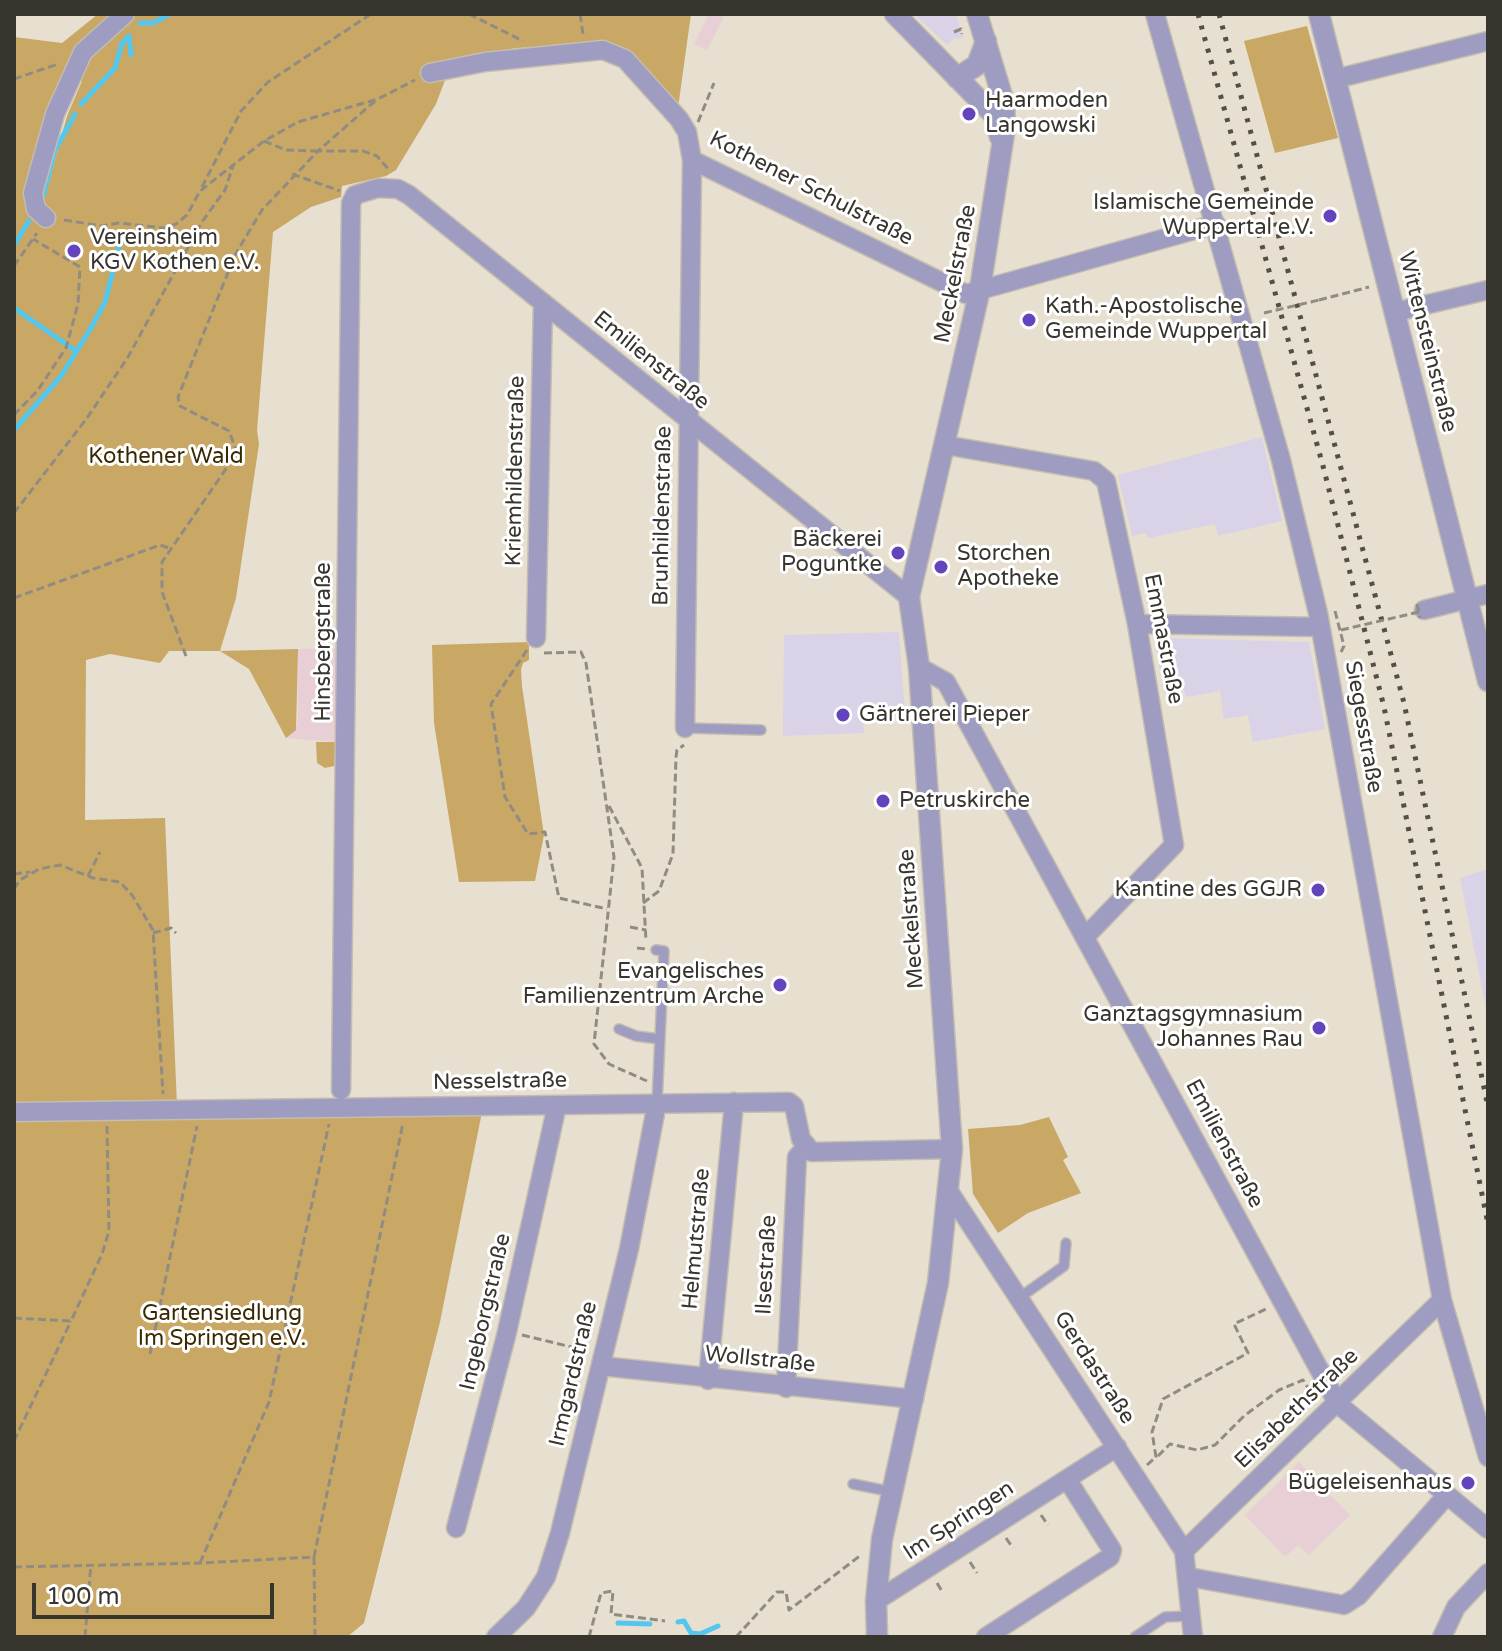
<!DOCTYPE html>
<meta charset="utf-8">
<style>
body{margin:0}
#map{position:relative;width:1502px;height:1651px;overflow:hidden;background:#e7dfd0;font-family:"Varela Round",sans-serif}
canvas{display:block}
.frame{position:absolute;inset:0;border:16px solid #38352f;pointer-events:none}
.scale{position:absolute;left:32px;top:1583px;width:242px;height:36px;box-sizing:border-box;border:4px solid #38352f;border-top:0;padding-left:10px;font-size:24px;line-height:28px;white-space:nowrap;color:#38352f;-webkit-text-stroke:6px #fff;paint-order:stroke}
</style>
<div id="map">
<canvas width="1502" height="1651"></canvas>
<div class="frame"></div>
<div class="scale">100 m</div>
</div>
<script>
const ctx = document.querySelector('canvas').getContext('2d');
ctx.lineJoin = 'round';
function fillPath(path, color) {
  ctx.fillStyle = color;
  ctx.fill(path, 'evenodd');
}
function toPath(rows) {
  const path = new Path2D();
  for (const r of rows) {
    path.moveTo(r[0], r[1]);
    for (let i = 2; i < r.length; i += 2) path.lineTo(r[i], r[i + 1]);
  }
  return path;
}
function stroke(path, color, width, dash) {
  ctx.strokeStyle = color;
  ctx.lineWidth = width;
  ctx.lineCap = dash ? 'butt' : 'round';
  ctx.setLineDash(dash || []);
  ctx.stroke(path);
}
function drawText(font, color, halo, rows, align = 'center') {
  ctx.font = font + ' "Varela Round",sans-serif';
  ctx.lineWidth = 6;
  ctx.setLineDash([]);
  ctx.textBaseline = 'middle';
  ctx.strokeStyle = halo;
  ctx.fillStyle = color;
  for (const [text, x, y, turn = 0] of rows) {
    ctx.save();
    ctx.translate(x, y);
    ctx.rotate((+turn || 0) * Math.PI / 180);
    ctx.textAlign = isNaN(turn) ? turn : align;
    if (halo) ctx.strokeText(text, 0, 0);
    ctx.fillText(text, 0, 0);
    ctx.restore();
  }
}
const commercial = toPath([
 [914,14,956,14,963,38,953,39,947,45],
 [1262,437,1282,521,1218,536,1215,524,1148,538,1146,533,1132,536,1118,475],
 [899,632,905,715,863,719,864,733,783,736,784,635],
 [1159,638,1309,642,1325,729,1253,742,1248,715,1224,719,1220,691,1186,697,1184,690,1164,693,1155,643],
 [1488,869,1488,1019,1460,878]
]);
const industrial = toPath([
 [709,14,724,17,707,50,694,44],
 [337,648,336,742,286,738,298,725,298,649],
 [1299,1462,1350,1515,1309,1555,1298,1545,1285,1557,1245,1515]
]);
const green = toPath([
 [98,14,691,14,678,108,604,43,517,48,453,59,436,104,396,170,386,176,342,186,341,197,311,207,273,232,257,430,259,444,236,598,220,651,298,649,296,730,286,738,249,669,220,651,169,651,160,663,110,654,86,660,85,820,165,818,177,1106,14,1109,14,37,62,43],
 [82,81,67,116,46,192,36,188,59,93],
 [1307,26,1338,138,1275,153,1244,41],
 [529,642,529,660,523,663,521,670,522,686,544,835,535,881,459,882,434,723,432,645],
 [316,742,336,742,334,766,325,768,317,763],
 [482,1112,440,1322,364,1623,347,1637,14,1637,14,1120],
 [1049,1117,1068,1157,1063,1160,1081,1193,1028,1213,998,1233,973,1194,968,1129,1020,1125]
]);
const stream = toPath([
 [140,23,153,23,170,14],
 [129,37,131,55],
 [81,104,115,68,122,43,129,36],
 [42,200,55,150,75,114],
 [14,245,29,221],
 [14,308,76,351],
 [14,430,61,376,91,328,105,302,119,247],
 [678,1622,684,1621,691,1633,700,1634,718,1626],
 [618,1623,650,1624]
]);
const path = toPath([
 [469,14,523,41],
 [580,14,583,34],
 [954,32,961,29,962,34],
 [14,79,58,64],
 [375,101,318,151,363,151,377,156,390,171],
 [698,122,714,83],
 [264,141,286,150,318,151],
 [292,174,340,191],
 [202,187,241,111,268,82,371,14],
 [64,220,102,226,119,223,164,228,176,224,187,215,200,191,264,141,298,122,378,99,415,80],
 [14,266,37,233],
 [1319,300,1369,287],
 [14,415,38,390,66,348,78,304,80,267,33,239],
 [14,513,87,418,128,357,202,222,225,190,233,166],
 [14,598,160,545,172,549],
 [1335,611,1344,646,1341,652],
 [527,650,491,704,505,797,528,834,545,832,559,898,607,909],
 [544,653,581,652,586,663,614,857,594,1044,609,1064,647,1081],
 [186,656,162,592,162,562,228,466,235,447,229,431,180,406,178,397,235,255,262,210,318,151],
 [609,806,642,868,646,941],
 [14,874,30,872],
 [88,876,100,852],
 [14,889,20,880,39,869,60,865,93,878,120,882,132,895,153,930,163,1094],
 [643,903,659,891,673,854,676,757,677,750,684,745],
 [630,927,646,930],
 [153,933,171,928,176,933],
 [637,948,646,949],
 [633,992,651,994],
 [14,1318,71,1321,102,1254,109,1231,107,1126],
 [522,1335,588,1351],
 [150,1354,197,1126],
 [14,1441,71,1321],
 [1158,1456,1170,1444,1197,1450,1215,1445,1244,1416,1279,1390,1303,1380,1308,1388],
 [1147,1465,1156,1457,1152,1432,1163,1399,1248,1353,1234,1324,1266,1309],
 [1041,1515,1048,1525],
 [1006,1538,1013,1548],
 [314,1557,315,1637],
 [970,1562,977,1573],
 [200,1563,269,1402,329,1124],
 [14,1567,200,1563,314,1557,403,1123],
 [937,1583,943,1593],
 [85,1637,91,1564],
 [589,1637,601,1593,613,1591,611,1614,665,1621],
 [736,1637,777,1592,786,1592,789,1610,861,1555]
]);
const service = toPath([
 [685,728,761,730],
 [656,950,664,951,657,1103],
 [619,1029,636,1036,660,1039],
 [1019,1298,1064,1266,1066,1243],
 [853,1484,893,1492],
 [1135,1637,1165,1617,1192,1616]
]);
const minor = toPath([
 [1155,14,1281,460,1318,613,1442,1300,1488,1457],
 [430,73,485,62,603,50,625,59,679,119,687,132,692,160,685,728],
 [1335,79,1488,41],
 [692,160,966,294,1216,224],
 [46,218,36,209,33,193,55,114,83,52,125,14],
 [1395,312,1488,290],
 [945,445,1094,471,1106,481,1137,624,1174,845,1086,936],
 [1424,610,1488,594],
 [1137,624,1320,627],
 [536,638,543,304],
 [919,667,946,682,1338,1404,1488,1529],
 [341,1090,351,203,355,195,378,188,398,189,409,195,909,597],
 [14,1112,789,1102,794,1106,801,1139,812,1152,952,1149],
 [948,1190,1184,1551,1193,1637],
 [601,1366,914,1399],
 [708,1380,734,1102],
 [786,1388,797,1157,805,1148],
 [456,1528,507,1332,557,1105],
 [1184,1551,1442,1300],
 [1189,1577,1344,1605,1358,1596,1447,1495],
 [876,1601,1117,1447],
 [496,1637,526,1608,546,1577,560,1533,629,1249,657,1103],
 [986,1637,1110,1557,1112,1550,1067,1479],
 [1442,1637,1456,1607,1488,1573]
]);
const tertiary = toPath([
 [895,14,994,115,1000,137],
 [1319,14,1488,681],
 [957,78,977,65,986,41],
 [877,1637,876,1601,882,1539,938,1283,952,1149,919,667,909,597,980,289,1005,127,1004,102,977,14]
]);
const rail = toPath([
 [1198,14,1323,466,1384,707,1488,1224],
 [1219,14,1404,703,1488,1107]
]);
const pathBridge = toPath([
 [1264,313,1319,300],
 [1417,604,1420,618],
 [1341,630,1419,612]
]);
const markers = [
 [969,114,8,"#6344bd"],
 [1330,216,8,"#6344bd"],
 [74,251,8,"#6344bd"],
 [1029,320,8,"#6344bd"],
 [898,553,8,"#6344bd"],
 [941,567,8,"#6344bd"],
 [843,715,8,"#6344bd"],
 [883,801,8,"#6344bd"],
 [1318,890,8,"#6344bd"],
 [780,985,8,"#6344bd"],
 [1319,1028,8,"#6344bd"],
 [1468,1483,8,"#6344bd"]
];
const poiNames = [
 ["Haarmoden",985,101],
 ["Langowski",985,126],
 ["Islamische Gemeinde",1314,203,"right"],
 ["Wuppertal e.V.",1314,228,"right"],
 ["Vereinsheim",90,238],
 ["KGV Kothen e.V.",90,263],
 ["Kath.-Apostolische",1045,307],
 ["Gemeinde Wuppertal",1045,332],
 ["Bäckerei",882,540,"right"],
 ["Poguntke",882,565,"right"],
 ["Storchen",957,554],
 ["Apotheke",957,579],
 ["Gärtnerei Pieper",859,715],
 ["Petruskirche",899,801],
 ["Kantine des GGJR",1302,890,"right"],
 ["Evangelisches",764,972,"right"],
 ["Familienzentrum Arche",764,997,"right"],
 ["Ganztagsgymnasium",1303,1015,"right"],
 ["Johannes Rau",1303,1040,"right"],
 ["Bügeleisenhaus",1452,1483,"right"]
];
const streetNames = [
 ["Kothener Schulstraße",811,189,27],
 ["Meckelstraße",956,274,-79],
 ["Wittensteinstraße",1427,342,76],
 ["Emilienstraße",651,361,39],
 ["Kriemhildenstraße",516,471,-89],
 ["Brunhildenstraße",663,516,-89],
 ["Emmastraße",1163,639,79],
 ["Hinsbergstraße",324,642,-90],
 ["Siegesstraße",1363,727,80],
 ["Meckelstraße",912,919,-94],
 ["Nesselstraße",500,1082,-1],
 ["Emilienstraße",1224,1144,62],
 ["Helmutstraße",697,1239,-85],
 ["Ilsestraße",767,1265,-87],
 ["Ingeborgstraße",486,1312,-77],
 ["Wollstraße",760,1360,6],
 ["Gerdastraße",1094,1368,57],
 ["Irmgardstraße",574,1374,-77],
 ["Elisabethstraße",1297,1409,-44],
 ["Im Springen",959,1521,-33]
];
const parkNames = [
 ["Kothener Wald",166,457],
 ["Gartensiedlung",222,1314],
 ["Im Springen e.V.",222,1339]
];
fillPath(commercial, '#dad2e7');
fillPath(industrial, '#e8cfd6');
fillPath(green, '#c9a866');
stroke(stream, '#54c7ef', 5);
stroke(service, '#c4bdb0', 12);
stroke(minor, '#c4bdb0', 21);
stroke(tertiary, '#c4bdb0', 23);
stroke(path, '#918c81', 3, [8, 4]);
stroke(service, '#9f9cc1', 9);
stroke(minor, '#9f9cc1', 18);
stroke(tertiary, '#9f9cc1', 20);
stroke(rail, '#524f47', 5, [4, 8]);
stroke(pathBridge, '#918c81', 3, [8, 4]);
for (const [x, y, r, color] of markers) {
  const dot = new Path2D();
  dot.arc(x, y, r, 0, 2 * Math.PI);
  ctx.fillStyle = color;
  ctx.fill(dot);
  stroke(dot, '#fff', 3);
}
drawText('22px', '#38352f', '#fff', poiNames, 'left');
drawText('22px', '#38352f', '#fff', streetNames);
drawText('22px', '#392901', '#fff', parkNames);
</script>
